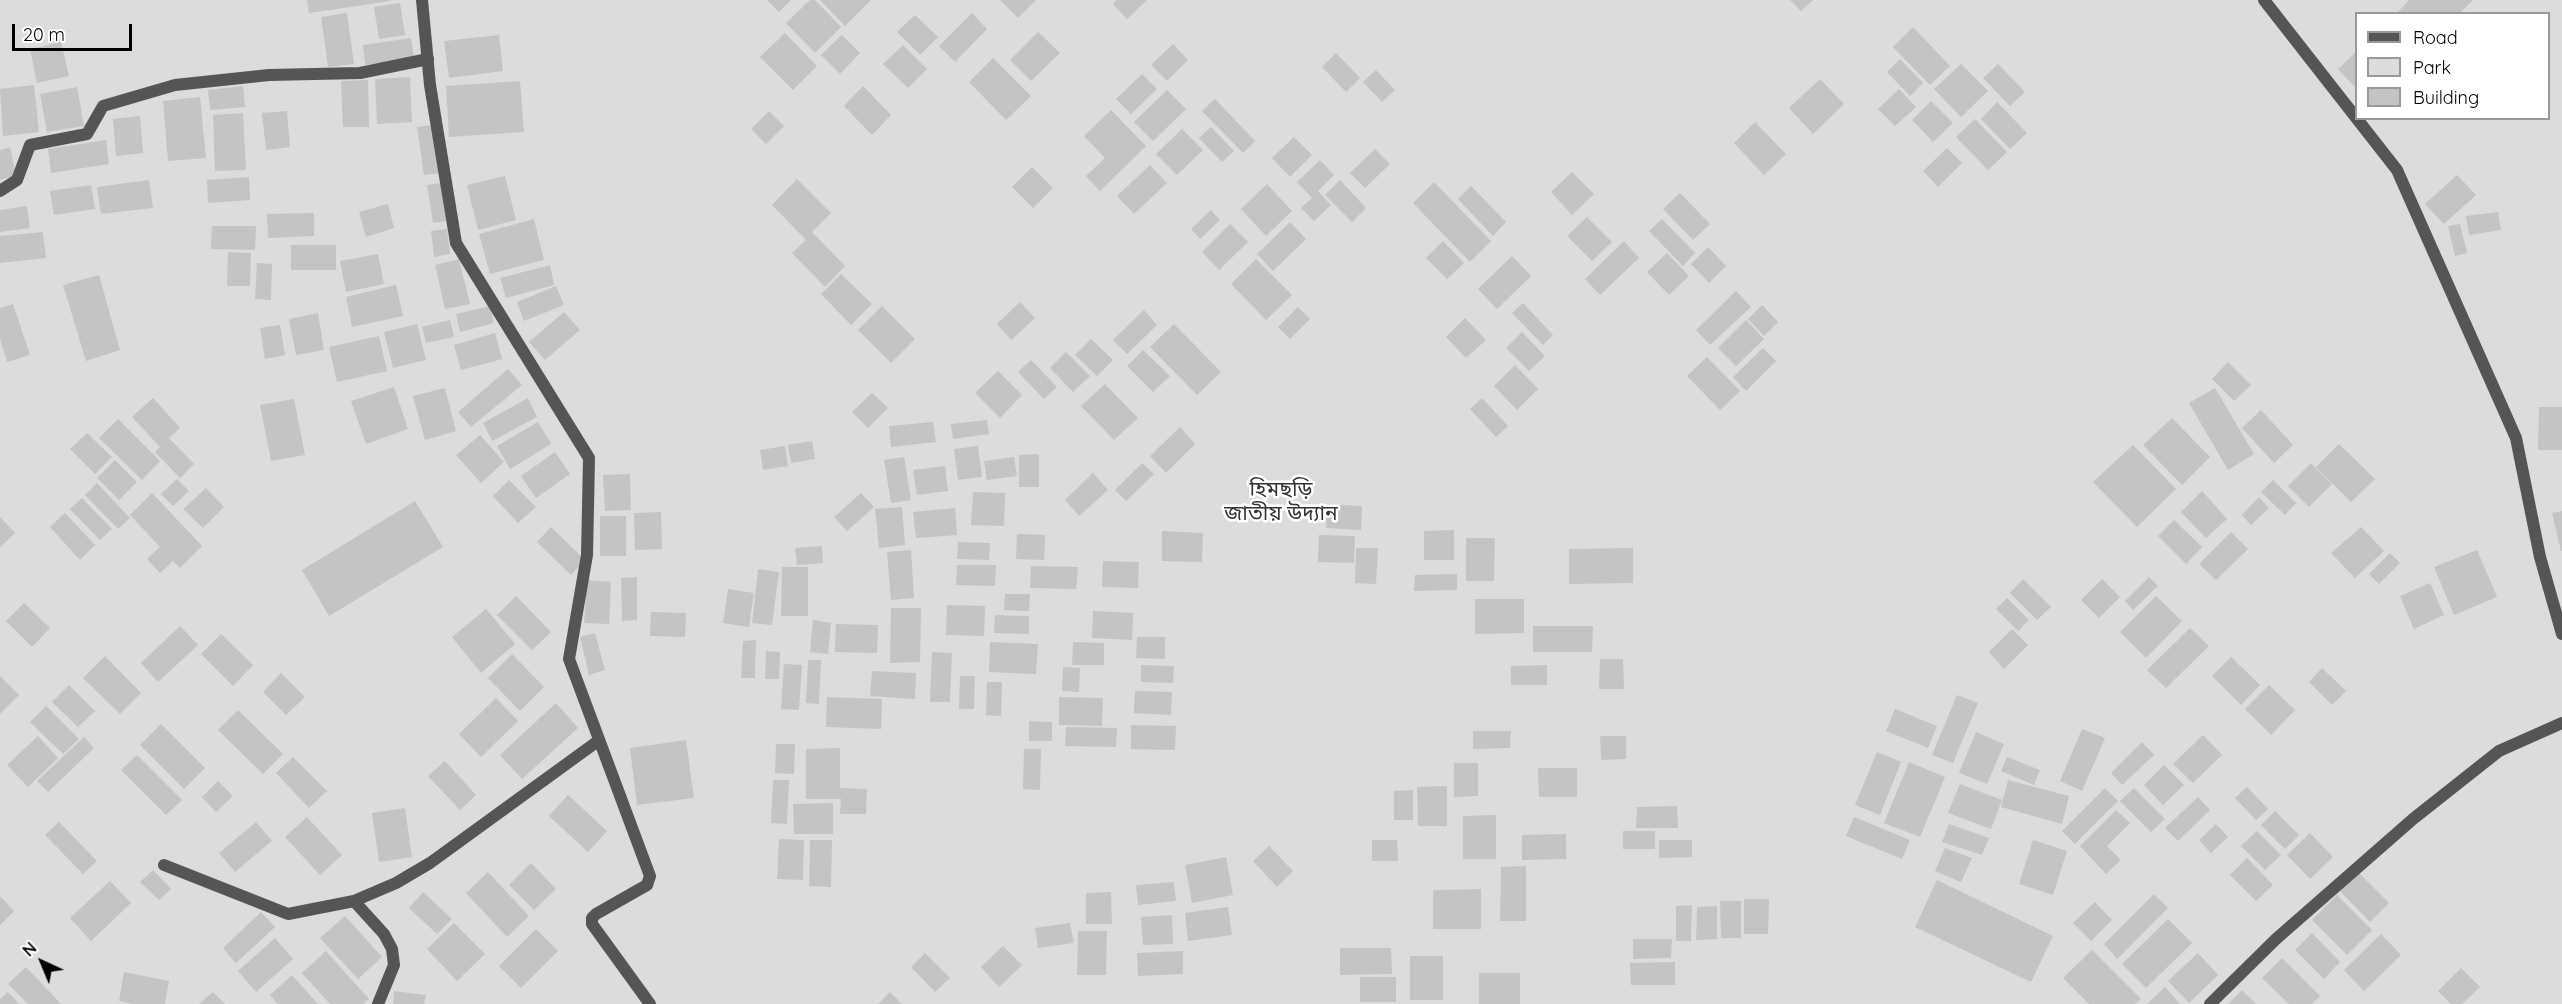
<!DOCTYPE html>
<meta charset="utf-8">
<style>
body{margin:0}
#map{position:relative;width:2562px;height:1004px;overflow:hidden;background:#fff;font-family:Quicksand,sans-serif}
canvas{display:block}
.legend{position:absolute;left:2355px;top:12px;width:195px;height:108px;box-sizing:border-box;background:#fff;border:2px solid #999;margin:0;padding:8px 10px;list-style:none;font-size:18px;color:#000}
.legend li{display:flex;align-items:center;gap:12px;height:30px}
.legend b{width:30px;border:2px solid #999}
.north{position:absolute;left:12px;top:932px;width:60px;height:60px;-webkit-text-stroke:4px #fff;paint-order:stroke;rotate:316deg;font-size:16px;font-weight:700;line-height:24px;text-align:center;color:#000}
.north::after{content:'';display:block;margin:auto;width:21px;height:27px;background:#000;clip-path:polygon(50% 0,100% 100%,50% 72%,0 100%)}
.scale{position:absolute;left:12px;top:24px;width:120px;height:27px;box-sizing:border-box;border:3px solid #000;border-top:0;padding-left:8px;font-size:18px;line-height:21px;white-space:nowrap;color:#000;-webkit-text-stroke:4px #fff;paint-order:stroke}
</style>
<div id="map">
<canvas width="2562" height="1004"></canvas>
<ul class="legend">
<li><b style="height:8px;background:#555"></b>Road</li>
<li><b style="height:16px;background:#dcdcdc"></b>Park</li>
<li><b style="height:16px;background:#c4c4c4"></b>Building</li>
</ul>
<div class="north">N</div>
<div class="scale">20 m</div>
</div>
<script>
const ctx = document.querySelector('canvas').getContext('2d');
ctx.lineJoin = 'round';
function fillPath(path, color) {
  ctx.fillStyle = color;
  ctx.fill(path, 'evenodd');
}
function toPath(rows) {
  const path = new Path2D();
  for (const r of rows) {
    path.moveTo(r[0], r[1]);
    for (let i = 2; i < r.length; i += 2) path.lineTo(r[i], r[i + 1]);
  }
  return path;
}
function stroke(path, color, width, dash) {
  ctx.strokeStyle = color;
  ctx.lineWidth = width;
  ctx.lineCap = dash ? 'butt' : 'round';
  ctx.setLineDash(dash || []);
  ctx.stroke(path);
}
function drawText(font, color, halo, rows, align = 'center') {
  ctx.font = font + ' Quicksand,"Noto Sans Bengali",sans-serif';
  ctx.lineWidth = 5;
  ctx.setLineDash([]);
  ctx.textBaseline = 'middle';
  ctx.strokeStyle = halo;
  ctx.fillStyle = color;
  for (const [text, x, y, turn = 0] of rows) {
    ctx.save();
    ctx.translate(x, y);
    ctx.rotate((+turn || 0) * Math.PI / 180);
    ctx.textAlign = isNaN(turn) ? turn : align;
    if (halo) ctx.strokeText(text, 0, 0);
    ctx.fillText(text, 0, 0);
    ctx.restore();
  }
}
const green = toPath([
 [0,0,2562,0,2562,1004,0,1004],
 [2356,14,2548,14,2548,118,2356,118]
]);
const building = toPath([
 [307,0,391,0,391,1,309,13],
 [767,0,791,0,779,12],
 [810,0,815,0,841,27,815,53,786,23],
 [820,0,871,0,845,26],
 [1000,0,1036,0,1018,18],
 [1116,0,1147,0,1127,19,1113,4],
 [1790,0,1813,0,1801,11],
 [2409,0,2473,0,2459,14,2396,14],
 [400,3,405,35,379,39,374,7],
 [347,13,354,64,328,67,321,17],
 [972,13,987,29,955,62,939,46],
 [915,15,938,37,920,55,897,32],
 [1913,27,1950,66,1930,85,1893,47],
 [1038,32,1060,53,1031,81,1010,60],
 [785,33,817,66,793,90,760,57],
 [499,35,503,71,449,78,444,41],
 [842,35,860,53,840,74,821,55],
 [411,38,414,58,365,65,363,45],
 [61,42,69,76,37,83,30,49],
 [1173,44,1188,60,1167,81,1151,65],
 [903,45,927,69,908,88,883,64],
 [2356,52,2356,88,2338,69],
 [1336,53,1360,78,1346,92,1322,67],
 [993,58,1031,96,1006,120,969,82],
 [1900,59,1923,83,1910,96,1887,72],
 [1961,64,1988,91,1961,117,1934,89],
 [1998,64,2025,92,2010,106,1983,78],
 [1376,70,1395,90,1382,102,1363,82],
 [1142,74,1157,89,1131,114,1116,99],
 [410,77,412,122,377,124,375,79],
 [1820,79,1844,104,1813,134,1789,108],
 [368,80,369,127,343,127,341,81],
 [520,81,524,132,449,137,446,86],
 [34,85,39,132,3,136,0,89],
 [243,86,245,107,210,110,208,90],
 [863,86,891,115,872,135,844,106],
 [77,87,84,126,47,132,40,94],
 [1899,89,1916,107,1895,126,1878,109],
 [1167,90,1186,109,1153,141,1134,122],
 [200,97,206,158,168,161,163,101],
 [1215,99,1255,141,1243,153,1202,111],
 [1931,101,1953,123,1933,142,1912,120],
 [1997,102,2027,133,2010,149,1981,119],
 [1111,110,1146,146,1100,191,1086,176,1105,158,1084,136],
 [287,111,290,147,266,150,262,113],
 [769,111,784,126,766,144,751,129],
 [243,113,246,170,215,171,213,115],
 [140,116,143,153,116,156,113,119],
 [1975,119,2007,152,1988,170,1956,137],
 [1755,122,1786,154,1764,175,1734,143],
 [433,125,440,173,424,175,417,127],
 [1211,127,1234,151,1222,162,1199,138],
 [1182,129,1203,150,1177,175,1156,154],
 [1294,137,1312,155,1290,177,1272,158],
 [106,140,109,164,51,173,48,149],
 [10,147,16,176,0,180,0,150],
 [1947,148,1962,163,1938,187,1923,171],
 [1375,149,1390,164,1365,188,1350,173],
 [1320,160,1334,175,1318,191,1331,205,1314,221,1301,208,1312,198,1297,182],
 [1150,165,1167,183,1134,214,1117,196],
 [1032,167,1053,188,1033,208,1012,187],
 [1572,172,1594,194,1572,215,1551,192],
 [2457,175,2476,195,2444,224,2425,204],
 [505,176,516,220,478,230,467,185],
 [249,177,250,200,208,203,207,180],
 [797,179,831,213,812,232,845,266,825,287,792,253,806,240,772,205],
 [149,180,153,208,101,214,97,187],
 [1340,180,1366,208,1352,222,1325,195],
 [1434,182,1491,241,1470,262,1413,203],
 [441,183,446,221,433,223,427,185],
 [1267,184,1292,211,1266,236,1241,209],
 [91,185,95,209,54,215,50,191],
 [1471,186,1506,222,1493,236,1458,199],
 [1680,193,1710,224,1693,240,1663,209],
 [388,204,394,228,366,237,359,212],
 [27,206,30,228,0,232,0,210],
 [1211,210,1220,220,1200,239,1191,229],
 [2498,212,2501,230,2469,235,2466,216],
 [314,213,314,236,268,238,267,214],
 [1587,217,1612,242,1592,261,1567,236],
 [534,219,544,260,490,274,479,234],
 [1662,219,1695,253,1683,266,1649,231],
 [1290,222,1306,239,1273,271,1257,254],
 [1230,224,1248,242,1219,270,1202,252],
 [2460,224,2467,253,2455,256,2448,226],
 [212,226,256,226,255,250,211,249],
 [447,229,450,254,434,257,431,231],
 [43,232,46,258,0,263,0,236],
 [1443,241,1464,263,1447,279,1426,258],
 [1624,241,1639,258,1600,295,1585,279],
 [291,245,336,245,336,270,291,270],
 [1708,247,1726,266,1709,283,1691,264],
 [228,252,251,253,250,286,227,286],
 [1667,253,1689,276,1669,295,1647,272],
 [378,254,384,284,346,292,340,261],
 [1512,256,1531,276,1497,309,1478,289],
 [459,259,470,304,445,309,435,265],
 [1256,259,1292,295,1266,320,1231,284],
 [257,263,272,264,271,300,255,299],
 [550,265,554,285,506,298,500,278],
 [841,274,872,304,851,325,821,294],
 [99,275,120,350,86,361,63,285],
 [396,285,403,316,352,327,346,297],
 [556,286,564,305,524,321,517,302],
 [1736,291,1751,307,1710,345,1696,330],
 [1020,302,1035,318,1011,340,997,324],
 [1523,303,1553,335,1543,345,1512,313],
 [13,304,30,355,7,362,0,339,0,308],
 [1762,305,1778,322,1764,336,1748,319],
 [490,306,494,323,460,332,456,314],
 [882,306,915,339,891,363,858,330],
 [1298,307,1310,319,1290,339,1278,327],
 [1144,310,1157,325,1127,354,1113,340],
 [564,312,580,330,545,360,529,342],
 [318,313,324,350,296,355,289,319],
 [1465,318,1486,340,1466,358,1446,337],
 [450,320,454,337,426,343,422,327],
 [1746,320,1764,339,1736,366,1718,348],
 [417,324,426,360,393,368,384,332],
 [1174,324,1221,372,1197,395,1150,347],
 [280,325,285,355,265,359,260,328],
 [1522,332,1545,356,1529,371,1506,348],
 [495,333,502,359,461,370,454,345],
 [379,336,387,371,337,382,329,347],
 [1091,339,1113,360,1097,376,1075,355],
 [1763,348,1776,361,1746,391,1733,377],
 [1143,350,1170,376,1153,392,1127,366],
 [1066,352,1090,376,1073,392,1050,368],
 [1707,357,1740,391,1720,410,1687,376],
 [1031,360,1057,387,1044,399,1018,372],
 [2228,362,2251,385,2234,401,2212,379],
 [1515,365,1538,389,1517,410,1494,386],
 [508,369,522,385,471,427,458,412],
 [998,371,1022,395,1000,418,975,393],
 [1105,384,1138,418,1114,440,1081,406],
 [394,387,408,429,366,444,351,401],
 [445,388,456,431,425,440,413,396],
 [2215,388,2254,454,2228,470,2189,403],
 [872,393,888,408,868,428,852,412],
 [153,398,180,428,169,438,194,464,180,478,155,452,160,447,132,417],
 [528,398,537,417,492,441,483,423],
 [1482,398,1508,426,1496,437,1470,409],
 [294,399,305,455,271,461,260,405],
 [2539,407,2562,407,2562,450,2538,450],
 [2261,410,2293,445,2274,463,2242,428],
 [2172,418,2210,457,2182,485,2143,445],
 [118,419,160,461,142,480,99,438],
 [987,420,989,434,953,439,951,424],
 [538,422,551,444,510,469,497,446],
 [933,422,936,442,891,447,889,426],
 [1180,427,1195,444,1166,473,1150,456],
 [87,433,112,457,95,474,70,449],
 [480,435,504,462,481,483,456,455],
 [812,441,815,459,791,463,788,445],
 [2339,444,2375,479,2351,502,2316,467],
 [2133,445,2176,489,2137,527,2093,482],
 [785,446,788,466,763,470,760,450],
 [978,446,982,477,958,480,954,449],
 [555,452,570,474,536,498,521,476],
 [1039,454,1039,487,1019,487,1019,455],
 [904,457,911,500,891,503,884,460],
 [1014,457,1017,476,987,480,984,461],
 [115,460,137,482,119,500,97,478],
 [1142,463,1154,474,1126,501,1115,490],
 [2311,463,2332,484,2309,507,2288,486],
 [945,466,948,491,917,495,913,470],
 [1093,473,1108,490,1079,516,1065,500],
 [630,474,631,510,605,511,603,475],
 [177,479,189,491,173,506,161,494],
 [509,480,536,507,518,523,493,496],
 [2273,480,2296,503,2285,515,2261,492],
 [97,483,130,518,118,529,85,495],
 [206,488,224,507,203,528,183,509],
 [2202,491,2227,519,2206,538,2181,512],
 [973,492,1005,493,1004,526,971,525],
 [152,493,202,546,180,568,173,561,160,573,147,559,160,547,130,515],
 [861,493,874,507,847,531,834,517],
 [2259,497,2269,508,2251,525,2242,515],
 [82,498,112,529,100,540,70,509],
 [415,501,443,547,329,616,302,570],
 [1327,504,1362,506,1361,530,1326,528],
 [902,507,905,545,879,548,875,509],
 [955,508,957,535,916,538,913,512],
 [2562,511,2562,551,2561,551,2552,513],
 [661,512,662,549,635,550,634,513],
 [65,513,95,545,80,560,50,527],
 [600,516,626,516,626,556,600,556],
 [0,517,15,533,0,547],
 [2174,520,2202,547,2186,564,2158,536],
 [551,527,585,560,571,575,537,542],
 [2361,527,2384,551,2355,578,2331,553],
 [1454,530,1454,560,1424,560,1424,531],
 [1162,531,1203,533,1202,562,1162,561],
 [2231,532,2248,549,2216,580,2199,564],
 [1017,534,1045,535,1044,560,1016,559],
 [1319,535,1355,536,1354,563,1318,562],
 [1466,538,1495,538,1494,581,1466,581],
 [958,542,990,543,989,560,957,559],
 [822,546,823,563,797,565,795,548],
 [1356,548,1378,548,1376,584,1355,583],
 [1633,548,1633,583,1569,584,1569,549],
 [911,550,914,598,891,600,887,552],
 [2477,550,2497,597,2454,615,2434,567],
 [2390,553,2400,563,2379,584,2369,574],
 [1103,561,1139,562,1138,588,1102,587],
 [957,565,996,565,995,586,956,585],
 [1031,566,1078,567,1076,589,1030,588],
 [782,567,808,567,808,616,781,616],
 [758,569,779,572,772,625,752,623],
 [1457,574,1457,590,1414,591,1415,575],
 [637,577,637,620,622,621,621,578],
 [2149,577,2158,586,2133,610,2125,601],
 [2023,579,2051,607,2037,620,2010,593],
 [2102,579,2120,597,2099,618,2081,600],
 [587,580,611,582,609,624,584,623],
 [2430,583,2444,615,2414,629,2400,596],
 [728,589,754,593,749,627,723,623],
 [1005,594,1030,594,1029,611,1004,610],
 [516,596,551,632,532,650,497,615],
 [2156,596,2182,621,2146,658,2120,632],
 [2007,598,2029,620,2018,631,1996,609],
 [1475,599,1524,599,1524,633,1475,634],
 [24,603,50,628,32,647,6,621],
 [947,605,985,606,984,636,946,635],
 [891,608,921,608,920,662,890,663],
 [486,609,515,644,481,673,452,637],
 [1093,611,1133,613,1132,640,1092,638],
 [651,612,686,613,685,637,650,636],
 [995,615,1029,616,1029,634,994,633],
 [813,620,831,623,828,654,810,652],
 [836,624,878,625,877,653,835,652],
 [180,626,198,645,158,682,141,663],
 [1533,626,1593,626,1592,652,1533,652],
 [2190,628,2209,646,2166,688,2147,670],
 [2012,629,2028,645,2004,669,1989,652],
 [595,633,605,670,589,675,580,637],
 [221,634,253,665,233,686,201,654],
 [1137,637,1165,637,1165,659,1136,658],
 [756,640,755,678,741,678,743,641],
 [990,642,1038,644,1036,674,989,672],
 [1073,642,1104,643,1104,665,1072,665],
 [766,651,780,652,779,679,765,679],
 [932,652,952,653,950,702,930,702],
 [512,654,544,687,520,711,488,678],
 [105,656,141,693,120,714,83,678],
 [2231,657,2260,685,2241,705,2212,676],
 [1600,659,1623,659,1624,689,1599,689],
 [808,660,821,660,819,704,806,703],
 [784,664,802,665,799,710,781,709],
 [1141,665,1174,666,1173,683,1141,682],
 [1547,665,1547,685,1511,685,1511,666],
 [1063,667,1080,668,1079,692,1062,691],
 [2322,668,2346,691,2332,705,2309,682],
 [872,671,916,673,915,699,870,696],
 [281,673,305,697,286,715,263,692],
 [0,676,19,695,0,714],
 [960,676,975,676,974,709,959,709],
 [987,682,1002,682,1001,716,986,715],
 [69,685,95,711,78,727,52,702],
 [2269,685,2295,710,2271,735,2245,709],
 [1135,691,1172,692,1171,715,1134,713],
 [1957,695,1978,703,1953,763,1932,755],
 [827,697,882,699,881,729,826,727],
 [1059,697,1103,698,1102,726,1059,725],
 [496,698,518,721,481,757,459,734],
 [556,703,578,728,522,779,500,755],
 [46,706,79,739,63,754,30,722],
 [1895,709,1937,726,1928,748,1886,731],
 [238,710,283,754,263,774,218,730],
 [1029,721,1052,722,1052,741,1029,741],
 [161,724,205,768,184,789,140,745],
 [1131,725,1176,726,1175,750,1131,749],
 [1066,727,1117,728,1116,747,1065,746],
 [2082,729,2105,738,2082,791,2060,781],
 [1473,731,1511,731,1510,748,1473,749],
 [1976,732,2004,744,1987,784,1959,773],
 [2203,735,2222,755,2193,783,2173,764],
 [38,736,58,758,28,787,7,765],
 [1600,736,1626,736,1626,759,1601,760],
 [84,737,94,748,48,792,37,781],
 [686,740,694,798,637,805,630,748],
 [2142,742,2154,755,2122,785,2111,773],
 [776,744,795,744,794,774,775,773],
 [840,748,840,788,867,789,866,814,840,814,841,799,806,799,806,749],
 [1024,749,1041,749,1040,790,1023,789],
 [1877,752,1901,762,1880,815,1855,805],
 [137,755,182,800,166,815,121,770],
 [293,757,327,791,309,808,276,773],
 [2007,757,2040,770,2034,785,2001,771],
 [445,761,476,795,460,810,428,776],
 [1909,762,1945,777,1920,837,1884,823],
 [1454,763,1478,763,1478,796,1454,797],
 [2164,765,2184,785,2163,805,2144,785],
 [1538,768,1577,768,1577,797,1539,797],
 [773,780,789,780,787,824,771,823],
 [2008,780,2069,796,2062,824,2001,807],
 [218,781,233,796,216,812,202,797],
 [1960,784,2002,800,1991,829,1948,813],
 [1447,786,1447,826,1418,826,1417,787],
 [2247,787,2268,809,2256,820,2235,798],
 [2105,788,2118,801,2075,844,2062,831],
 [2134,788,2165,819,2151,832,2120,801],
 [1413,790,1413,820,1394,820,1394,791],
 [568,795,607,831,588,852,549,816],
 [2198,797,2210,810,2178,841,2165,828],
 [833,803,833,834,794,834,793,804],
 [1677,806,1678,828,1636,828,1637,807],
 [405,808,412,857,379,862,372,813],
 [2116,810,2130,823,2107,846,2121,860,2106,874,2080,846],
 [2275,811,2299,835,2285,849,2261,825],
 [1496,815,1496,859,1463,859,1463,816],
 [307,817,342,855,320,875,285,837],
 [1854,817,1910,840,1902,859,1846,836],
 [59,822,97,861,83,874,45,835],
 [256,822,272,841,235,872,219,853],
 [1949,824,1989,838,1982,855,1942,842],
 [2216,824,2228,837,2211,853,2199,840],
 [1623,831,1655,831,1655,849,1623,849],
 [2257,831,2281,855,2265,870,2241,846],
 [2310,833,2333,857,2310,879,2287,855],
 [1566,834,1566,859,1522,860,1522,835],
 [779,839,804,840,803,880,777,879],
 [810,840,832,840,831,887,809,886],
 [1372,840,1397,840,1398,861,1372,861],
 [1659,840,1692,840,1692,857,1659,858],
 [2033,840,2067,851,2053,895,2019,884],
 [1269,846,1293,871,1277,887,1253,861],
 [1945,848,1972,858,1961,882,1935,871],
 [1226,857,1233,895,1192,903,1185,865],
 [2247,858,2273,885,2256,901,2230,875],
 [531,863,556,889,534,910,509,885],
 [1526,866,1526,921,1500,921,1501,867],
 [153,870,171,889,159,900,140,882],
 [488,872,529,916,507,937,466,893],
 [2359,873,2389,903,2370,922,2340,891],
 [1937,880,2053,936,2031,982,1915,927],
 [110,881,131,903,91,941,70,918],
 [1174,882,1176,901,1138,905,1136,885],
 [1481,889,1481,929,1433,929,1433,890],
 [423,892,452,919,437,934,409,908],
 [1111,892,1112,924,1086,924,1086,893],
 [2154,894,2168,908,2117,959,2104,944],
 [2337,895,2372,930,2347,955,2312,920],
 [0,896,14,911,0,925],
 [1744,899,1769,899,1768,934,1744,934],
 [1720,901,1741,901,1741,938,1721,938],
 [2095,902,2112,920,2091,941,2073,923],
 [1692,905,1691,941,1676,941,1676,906],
 [1717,906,1717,939,1696,940,1697,907],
 [1228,907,1232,935,1188,941,1185,913],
 [261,912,275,927,236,963,223,948],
 [1172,915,1173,944,1143,945,1141,917],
 [345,916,382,957,358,979,320,938],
 [2168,919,2192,943,2146,988,2122,964],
 [454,923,485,954,457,981,427,949],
 [1070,923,1074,943,1038,948,1035,928],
 [536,929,558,951,521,988,499,966],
 [1078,931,1107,931,1106,975,1077,975],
 [2312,933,2340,962,2324,979,2295,950],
 [2381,934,2401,955,2364,991,2344,970],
 [275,938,293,959,256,992,238,971],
 [1633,939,1672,939,1671,958,1633,959],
 [1003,946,1022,965,999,987,981,967],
 [1340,948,1391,948,1392,974,1340,975],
 [2092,950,2141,999,2135,1004,2089,1004,2063,978],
 [326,951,369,999,363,1004,330,1004,302,973],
 [1183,951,1183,974,1138,976,1137,953],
 [925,953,950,978,935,992,911,967],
 [2198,953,2218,975,2189,1003,2168,981],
 [1410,956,1443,956,1443,1000,1410,1000],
 [2282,958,2320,996,2312,1004,2289,1004,2262,978],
 [1675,962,1675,985,1631,985,1630,963],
 [26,967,61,1004,28,1004,8,984],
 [2461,968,2480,987,2462,1004,2451,1004,2438,991],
 [124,972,169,981,165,1004,132,1004,119,1001],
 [1479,973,1520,973,1520,1004,1479,1004],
 [292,975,318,1004,278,1004,270,995],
 [1360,977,1396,977,1396,1002,1360,1002],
 [2165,987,2180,1004,2147,1004],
 [2242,990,2256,1004,2228,1004],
 [394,991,426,995,424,1004,393,1004],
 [8,992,19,1004,0,1004,0,999],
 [213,992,225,1004,199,1004],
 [890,992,902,1004,878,1004]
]);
const service = toPath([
 [0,191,17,180,30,145,87,134,103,106,175,85,269,75,360,73,428,59]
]);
const minor = toPath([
 [422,0,430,85,456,243,589,458,587,555,569,659,650,876,647,885,596,914,592,918,592,924,650,1004],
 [2264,0,2397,170,2516,438,2540,557,2562,634],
 [164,865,288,914,354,901,396,883,430,863,598,741],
 [354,901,384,934,392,949,394,965,378,1004],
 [2210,1004,2276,939,2413,819,2499,751,2562,723]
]);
const parkNames = [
 ["হিমছড়ি",1281,490],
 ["জাতীয় উদ্যান",1281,514]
];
fillPath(green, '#dcdcdc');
fillPath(building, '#c4c4c4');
stroke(service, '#555', 12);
stroke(minor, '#555', 12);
drawText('21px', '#333', '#fff', parkNames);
</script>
